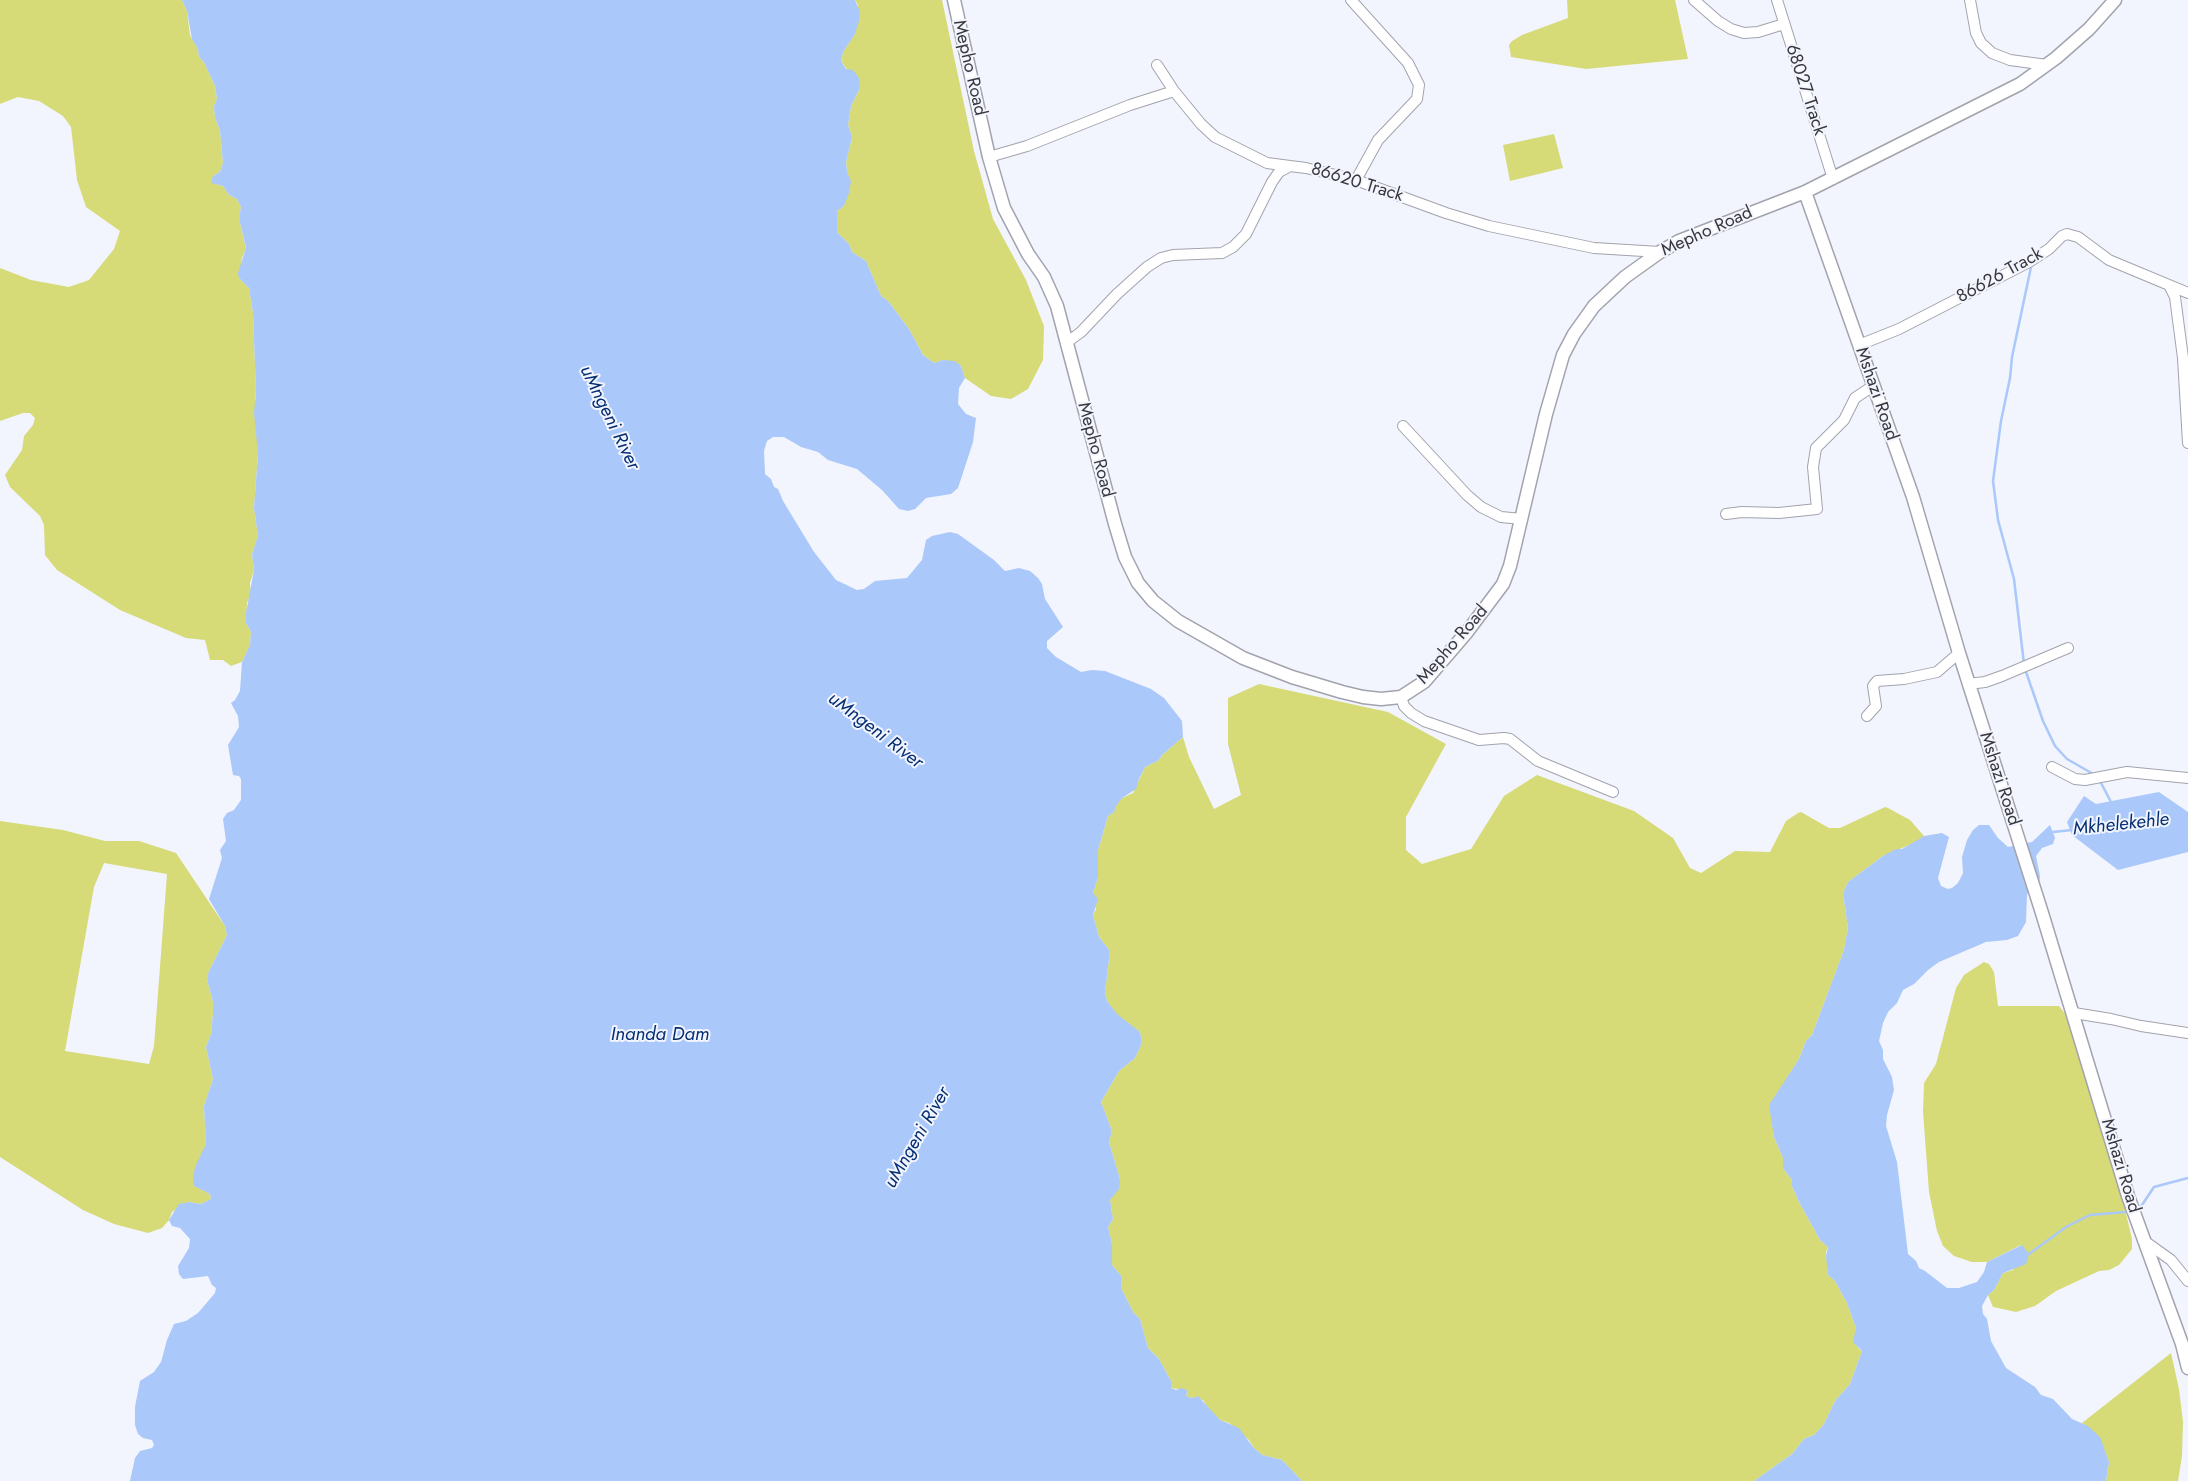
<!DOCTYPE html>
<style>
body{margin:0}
canvas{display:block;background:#f2f4fe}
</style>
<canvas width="2188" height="1481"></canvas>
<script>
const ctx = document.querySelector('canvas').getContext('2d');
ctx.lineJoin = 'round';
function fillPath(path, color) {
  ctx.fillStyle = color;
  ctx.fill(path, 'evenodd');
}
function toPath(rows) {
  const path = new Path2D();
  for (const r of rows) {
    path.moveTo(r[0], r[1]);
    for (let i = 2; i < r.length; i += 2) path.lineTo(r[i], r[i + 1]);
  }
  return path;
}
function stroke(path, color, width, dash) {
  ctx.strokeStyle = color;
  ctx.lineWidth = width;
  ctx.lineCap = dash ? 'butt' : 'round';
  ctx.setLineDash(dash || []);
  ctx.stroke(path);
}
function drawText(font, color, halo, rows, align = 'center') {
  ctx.font = font + ' Jost,sans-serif';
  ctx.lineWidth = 4;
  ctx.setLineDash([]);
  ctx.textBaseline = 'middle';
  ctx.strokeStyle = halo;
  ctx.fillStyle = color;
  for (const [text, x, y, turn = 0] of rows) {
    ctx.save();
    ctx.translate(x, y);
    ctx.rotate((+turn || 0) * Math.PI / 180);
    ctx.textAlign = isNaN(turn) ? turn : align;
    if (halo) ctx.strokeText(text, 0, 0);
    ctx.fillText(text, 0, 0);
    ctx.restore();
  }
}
const green = toPath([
 [0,0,182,0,187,11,190,35,198,49,199,57,204,62,215,86,217,99,214,106,215,118,220,130,223,163,220,172,213,176,215,184,223,186,229,195,237,199,241,207,239,218,246,249,242,258,239,278,249,288,253,312,256,392,255,400,258,454,254,508,258,536,252,554,254,570,250,583,251,593,247,603,246,623,251,632,250,645,242,662,231,666,223,660,210,660,205,640,186,638,120,610,57,570,45,555,44,525,40,516,10,487,5,475,22,450,24,436,33,425,35,418,30,413,23,413,0,421,0,268,31,280,69,287,89,280,114,249,120,231,86,207,77,180,71,127,63,116,39,101,18,97,0,104],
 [855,0,942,0,974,151,993,219,1026,280,1044,326,1043,360,1028,389,1011,399,991,396,965,378,961,366,943,360,934,363,923,355,909,329,888,301,881,296,866,261,852,252,849,244,837,232,837,211,844,206,850,181,847,172,846,162,852,137,848,125,851,106,860,88,841,61,843,52,855,34,858,5],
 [1567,0,1675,0,1688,59,1586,69,1511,57,1509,45,1512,41,1522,35,1568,18],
 [1554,134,1563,168,1510,181,1503,145],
 [1259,684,1388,712,1446,744,1406,817,1406,850,1422,864,1471,849,1504,796,1537,775,1634,811,1673,838,1690,868,1701,873,1735,851,1770,852,1786,821,1798,813,1801,812,1829,828,1840,828,1885,807,1888,808,1910,820,1924,836,1914,843,1883,856,1848,882,1843,893,1848,928,1844,950,1812,1035,1806,1041,1799,1059,1770,1105,1774,1137,1783,1158,1783,1168,1792,1180,1791,1184,1799,1202,1820,1240,1828,1247,1826,1252,1828,1275,1835,1281,1847,1303,1856,1328,1855,1337,1858,1348,1862,1351,1850,1384,1835,1401,1824,1424,1814,1435,1804,1439,1792,1454,1754,1481,1302,1481,1282,1460,1262,1455,1253,1447,1249,1440,1229,1423,1220,1420,1210,1411,1203,1400,1188,1397,1186,1396,1188,1391,1171,1388,1171,1381,1159,1359,1148,1348,1140,1319,1133,1312,1121,1288,1122,1277,1112,1265,1112,1244,1108,1227,1113,1219,1110,1200,1120,1179,1109,1142,1112,1131,1101,1102,1119,1071,1135,1058,1142,1043,1140,1032,1117,1015,1107,1001,1105,992,1110,951,1099,937,1093,915,1096,909,1093,893,1098,877,1098,850,1108,816,1114,812,1115,806,1122,798,1133,793,1145,767,1159,760,1162,755,1183,737,1189,757,1214,809,1241,795,1228,744,1228,698],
 [0,821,63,830,105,841,139,841,176,853,225,926,227,935,209,971,207,979,213,1002,213,1014,211,1034,206,1047,213,1079,204,1106,206,1144,195,1186,210,1194,211,1199,201,1204,189,1202,172,1212,169,1220,162,1228,148,1233,114,1224,83,1210,0,1157],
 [104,863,167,874,154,1046,149,1064,65,1051,94,887],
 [1984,962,1989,964,1994,972,1998,1006,2059,1006,2066,1015,2124,1205,2132,1239,2132,1249,2119,1265,2109,1270,2099,1271,2056,1291,2035,1306,2016,1312,1993,1307,1988,1295,1994,1290,2003,1273,2013,1270,2021,1245,1987,1262,1972,1262,1954,1256,1943,1246,1937,1231,1929,1192,1923,1112,1924,1083,1936,1064,1956,988,1964,975],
 [2171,1353,2179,1389,2183,1422,2182,1456,2178,1481,2106,1481,2109,1462,2105,1452,2082,1423]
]);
const water = toPath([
 [182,0,855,0,860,12,859,21,855,34,843,52,841,61,846,69,853,70,859,78,860,88,851,106,848,125,852,137,846,162,847,172,851,181,849,193,844,206,837,211,837,232,849,244,852,252,866,261,881,296,888,301,909,329,923,355,934,363,943,360,955,361,961,366,965,378,959,388,958,404,966,414,976,418,973,442,958,488,951,494,926,498,915,509,908,511,899,509,882,490,857,469,828,460,818,452,801,447,784,437,773,437,767,441,764,451,765,474,771,479,774,487,778,489,783,501,814,552,836,580,857,590,864,589,875,581,907,578,922,560,926,540,932,536,950,532,958,534,994,560,1005,571,1019,568,1030,571,1038,578,1042,584,1045,599,1063,627,1047,641,1047,648,1056,657,1081,672,1092,670,1105,671,1151,689,1164,698,1182,721,1183,737,1162,755,1159,760,1145,767,1139,779,1136,789,1122,798,1116,806,1114,812,1108,816,1098,850,1098,877,1093,893,1098,899,1093,915,1099,937,1110,951,1105,992,1107,1001,1117,1014,1140,1032,1142,1043,1135,1058,1119,1071,1101,1102,1112,1131,1109,1142,1120,1179,1119,1189,1110,1200,1113,1219,1108,1227,1112,1244,1112,1265,1122,1277,1121,1288,1133,1312,1140,1319,1148,1348,1159,1359,1171,1381,1171,1388,1176,1390,1182,1388,1188,1391,1186,1395,1188,1397,1193,1398,1198,1396,1220,1420,1239,1428,1253,1447,1262,1455,1282,1460,1302,1481,130,1481,135,1458,140,1451,152,1448,154,1445,152,1440,143,1438,138,1434,135,1425,135,1407,140,1381,154,1372,161,1362,167,1340,174,1324,186,1321,198,1313,215,1293,216,1288,212,1285,208,1276,183,1279,179,1274,178,1266,189,1248,190,1239,180,1228,172,1226,169,1220,179,1204,189,1202,201,1204,211,1199,210,1194,194,1186,193,1179,195,1167,206,1144,204,1106,213,1079,206,1047,211,1034,213,1014,213,1002,207,979,209,971,227,935,225,926,209,899,222,858,220,850,226,841,223,819,227,813,234,810,241,800,241,779,239,776,233,775,228,745,239,727,238,716,231,703,235,700,240,691,242,662,250,645,251,632,246,623,246,613,254,570,252,554,258,536,254,508,258,454,254,413,256,392,253,312,249,288,239,278,238,273,246,248,239,218,241,207,237,199,229,195,223,186,211,183,213,176,220,172,223,163,220,130,215,118,214,106,217,99,215,86,204,62,199,57,198,49,192,39,187,11],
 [2159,792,2188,812,2188,852,2118,870,2072,835,2067,822,2084,796,2096,804],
 [1979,825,1989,825,1998,838,2008,847,2032,842,2050,825,2055,838,2053,844,2042,848,2036,856,2040,876,2039,884,2027,894,2026,922,2018,936,2007,940,1986,942,1939,962,1928,970,1914,984,1903,990,1897,1003,1888,1012,1883,1023,1879,1041,1883,1050,1883,1059,1892,1077,1894,1090,1887,1115,1886,1126,1897,1162,1908,1254,1916,1261,1919,1268,1925,1271,1947,1288,1959,1288,1977,1282,1984,1272,1987,1262,2022,1245,2029,1254,2026,1264,2003,1273,1994,1290,1988,1295,1982,1306,1983,1314,1987,1319,1991,1341,2006,1368,2035,1387,2041,1395,2053,1399,2072,1419,2088,1426,2100,1437,2109,1462,2106,1481,1754,1481,1792,1454,1804,1439,1814,1435,1824,1424,1835,1401,1850,1384,1862,1351,1853,1342,1856,1328,1847,1303,1835,1281,1828,1275,1826,1256,1828,1247,1820,1240,1799,1202,1791,1184,1792,1180,1783,1168,1783,1158,1774,1137,1769,1105,1799,1059,1806,1041,1812,1035,1844,950,1848,928,1843,893,1848,882,1883,856,1896,849,1902,849,1924,836,1942,833,1949,837,1938,878,1941,886,1948,889,1952,888,1958,883,1963,873,1962,857,1967,840,1973,830]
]);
const stream = toPath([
 [2024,664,2014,579,1998,520,1993,481,2001,421,2010,378,2012,357,2031,267],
 [2025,669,2043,721,2055,746,2067,759,2095,775],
 [2100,781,2111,802],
 [2053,832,2072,830],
 [2140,1208,2154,1187,2188,1178],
 [2029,1254,2066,1227,2090,1215,2125,1212]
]);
const minor = toPath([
 [1351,0,1408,63,1419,85,1417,99,1378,140,1356,180],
 [1694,0,1718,21,1731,29,1744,33,1758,32,1784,24],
 [1777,0,1833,179],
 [1970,0,1976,33,1981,43,1992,53,2010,60,2047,65],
 [1157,65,1174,91,1201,124,1215,137,1267,163,1290,166],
 [989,157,1027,146,1130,105,1174,91],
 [2170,287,2175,297,2183,358,2188,443],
 [1066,343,1081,332,1117,294,1147,267,1161,258,1173,255,1222,253,1233,247,1246,234,1272,182,1279,172,1290,166,1306,168,1353,179,1446,213,1489,226,1594,248,1660,252],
 [1859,345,1899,329,2029,262,2049,249,2062,236,2067,234,2078,237,2109,260,2188,293],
 [1403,426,1467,495,1481,507,1501,517,1522,519],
 [1726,514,1742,512,1779,513,1817,509,1813,467,1816,448,1844,420,1855,398,1873,386],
 [1968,684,1985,682,2002,676,2068,648],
 [1401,697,1404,706,1411,713,1424,721,1479,740,1504,738,1510,739,1538,761,1613,792],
 [1867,716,1876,706,1873,686,1877,681,1904,679,1937,672,1959,653],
 [2052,767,2075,779,2085,780,2127,772,2188,778],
 [2074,1013,2111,1019,2141,1026,2188,1033],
 [2143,1240,2171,1260,2188,1281]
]);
const tertiary = toPath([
 [954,0,989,157,1004,208,1028,254,1044,277,1057,306,1115,524,1125,557,1138,583,1153,601,1178,621,1243,658,1292,677,1342,692,1363,697,1381,699,1401,697,1424,682,1467,632,1503,584,1510,566,1546,414,1563,355,1574,334,1594,306,1625,277,1660,252,1679,241,1805,192,2020,84,2056,58,2089,29,2115,0],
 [1805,192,1913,497,1959,653,2042,913,2128,1196,2182,1344,2188,1368]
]);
const streetNames = [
 ["Mepho Road",969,68,77],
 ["68027 Track",1805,90,72],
 ["86620 Track",1357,183,17],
 ["Mepho Road",1707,232,-24],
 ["86626 Track",2000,276,-29],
 ["Mshazi Road",1876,394,71],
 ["Mepho Road",1095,450,75],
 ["Mepho Road",1453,645,-49],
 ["Mshazi Road",1999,779,72],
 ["Mshazi Road",2120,1166,73]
];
const waterNames = [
 ["uMngeni River",609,418,64],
 ["uMngeni River",875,731,37],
 ["Mkhelekehle",2121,825,-6],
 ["Inanda Dam",660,1035],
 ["uMngeni River",918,1138,-60]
];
fillPath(green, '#d6db77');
fillPath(water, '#aac8f9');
stroke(stream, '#aac8f9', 2.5);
stroke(minor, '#a2a3ac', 12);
stroke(tertiary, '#a2a3ac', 15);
stroke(minor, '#fff', 10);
stroke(tertiary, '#fff', 12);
drawText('18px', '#38383c', '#f2f4fe', streetNames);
drawText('italic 19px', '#052f73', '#f2f4fe', waterNames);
</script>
